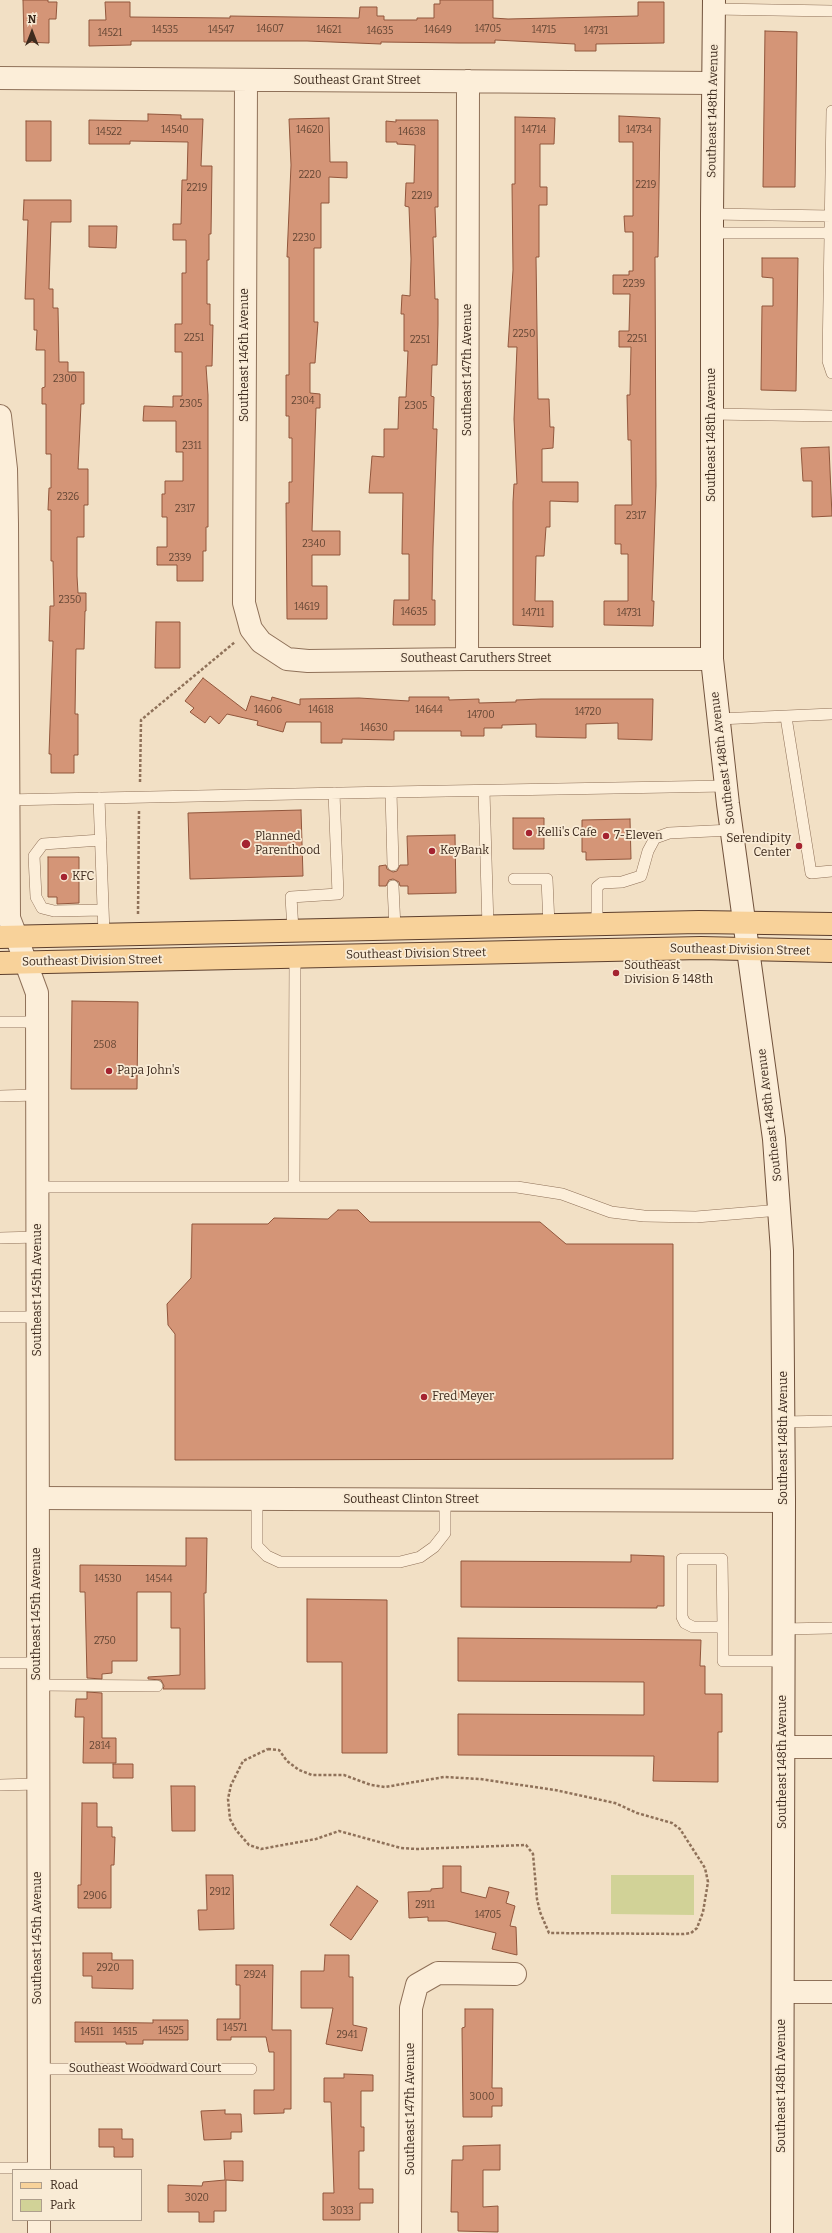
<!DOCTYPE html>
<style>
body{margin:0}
#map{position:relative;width:832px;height:2233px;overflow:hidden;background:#f2e0c5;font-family:Bitter,serif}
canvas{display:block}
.legend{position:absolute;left:12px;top:2169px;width:130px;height:52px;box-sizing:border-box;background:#f9ebd5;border:1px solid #ae9e8c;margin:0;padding:5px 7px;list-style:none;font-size:12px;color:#3e2b1e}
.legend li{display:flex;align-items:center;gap:8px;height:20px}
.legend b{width:20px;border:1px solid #ae9e8c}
.north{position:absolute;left:12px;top:12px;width:40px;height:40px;-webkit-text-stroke:3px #f9ebd5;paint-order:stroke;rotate:0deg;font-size:11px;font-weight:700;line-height:16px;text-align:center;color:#3e2b1e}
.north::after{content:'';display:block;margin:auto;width:14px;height:18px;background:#3e2b1e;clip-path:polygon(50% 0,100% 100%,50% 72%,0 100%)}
</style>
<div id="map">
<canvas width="832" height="2233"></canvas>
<ul class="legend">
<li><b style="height:5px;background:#f8d29a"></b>Road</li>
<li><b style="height:11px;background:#d1d297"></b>Park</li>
</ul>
<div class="north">N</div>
</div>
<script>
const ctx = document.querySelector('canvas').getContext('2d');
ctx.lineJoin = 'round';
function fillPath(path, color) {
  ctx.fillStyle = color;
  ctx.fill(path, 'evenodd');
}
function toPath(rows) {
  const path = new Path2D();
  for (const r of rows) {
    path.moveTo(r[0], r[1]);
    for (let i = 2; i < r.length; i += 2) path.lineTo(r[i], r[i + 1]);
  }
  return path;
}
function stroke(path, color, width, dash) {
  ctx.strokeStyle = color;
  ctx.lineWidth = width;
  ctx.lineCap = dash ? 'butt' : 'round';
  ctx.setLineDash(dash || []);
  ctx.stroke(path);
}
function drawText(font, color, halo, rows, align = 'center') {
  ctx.font = font + ' Bitter,serif';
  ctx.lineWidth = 3.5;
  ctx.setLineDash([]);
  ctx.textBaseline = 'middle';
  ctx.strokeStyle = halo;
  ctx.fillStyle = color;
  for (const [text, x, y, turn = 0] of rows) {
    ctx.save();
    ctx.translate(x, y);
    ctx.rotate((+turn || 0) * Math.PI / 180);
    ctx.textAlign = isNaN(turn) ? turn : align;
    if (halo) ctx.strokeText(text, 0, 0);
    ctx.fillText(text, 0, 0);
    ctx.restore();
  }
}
const green = toPath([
 [611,1875,694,1875,694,1915,611,1914]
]);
const building = toPath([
 [23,0,48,0,48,2,57,2,56,19,49,19,49,43,24,42,23,0],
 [440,0,493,0,493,18,508,19,638,16,638,2,664,2,664,43,596,44,596,51,575,51,575,44,495,40,495,43,459,43,381,42,381,44,307,41,131,41,131,45,89,46,89,20,106,20,105,2,130,2,130,17,230,18,230,16,359,18,360,7,377,7,377,16,384,16,384,20,417,20,417,18,434,18,434,4,440,4,440,0],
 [765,31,797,32,795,187,763,187,765,31],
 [148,114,181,115,181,119,203,119,201,166,212,166,211,234,209,234,209,260,207,260,207,304,210,304,210,325,213,325,212,366,206,366,208,395,208,527,206,527,206,551,203,551,203,581,177,581,177,565,157,565,157,547,167,547,167,517,162,517,162,494,165,494,165,481,183,481,183,452,176,452,176,421,143,421,144,406,173,407,173,396,182,396,182,352,175,352,175,324,182,324,182,273,186,273,186,240,173,240,173,224,181,224,182,180,187,180,188,142,130,141,130,144,89,144,89,120,148,121,148,114],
 [619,116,660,118,658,257,655,257,656,486,652,601,654,601,653,626,604,625,604,601,628,601,628,554,621,554,621,544,615,544,615,505,632,505,631,440,628,440,627,395,630,395,631,347,619,347,619,331,629,331,630,294,613,294,613,275,629,275,629,271,633,271,633,232,625,232,624,216,633,216,633,142,619,142,619,116],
 [515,117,555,118,554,144,540,144,540,187,547,187,547,205,539,205,539,257,536,257,538,399,549,399,550,427,554,427,553,448,542,449,542,482,578,482,578,502,550,501,550,527,546,527,544,556,536,556,535,601,553,601,553,627,513,625,513,502,514,484,517,484,514,419,517,347,508,347,513,270,512,184,515,184,515,117],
 [329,118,330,162,347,162,347,178,329,177,329,203,321,203,321,248,314,248,314,322,318,322,315,363,310,363,310,393,320,394,320,408,316,408,312,531,340,531,340,555,312,555,312,586,327,586,327,619,287,619,286,503,289,503,289,482,292,482,292,438,289,438,289,416,286,416,286,375,289,375,289,257,287,257,291,165,289,119,329,118],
 [396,120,438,120,438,207,435,207,436,237,433,237,435,299,438,299,438,324,437,365,432,365,431,396,434,397,433,429,437,429,433,547,432,600,435,600,435,625,393,625,394,600,409,600,409,554,402,554,403,493,369,493,372,456,384,457,384,429,398,429,399,397,406,397,408,351,404,351,404,314,401,314,402,295,410,296,411,259,409,207,405,206,406,183,414,183,415,145,397,144,397,142,386,142,386,121,396,122,396,120],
 [26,121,51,121,51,161,26,161,26,121],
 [24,200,71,200,71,222,51,222,49,289,53,289,53,308,58,308,59,362,68,362,68,372,84,372,84,404,81,404,78,469,88,469,88,505,84,505,84,537,77,537,77,576,78,593,86,593,86,611,85,611,84,649,76,649,75,714,78,714,78,755,74,755,74,773,51,773,51,754,49,754,53,641,49,641,50,606,54,606,53,561,51,561,51,510,48,510,49,488,51,488,51,454,46,454,46,404,42,404,42,388,45,387,45,350,36,350,37,330,34,330,34,299,25,299,28,220,23,220,24,200],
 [89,226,117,226,116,248,89,247,89,226],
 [762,258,798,258,796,391,761,390,762,306,773,306,773,278,762,277,762,258],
 [829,447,832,516,812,517,812,481,803,481,801,448,829,447],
 [156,622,180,622,180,668,155,668,156,622],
 [203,678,246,711,251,696,271,701,272,697,300,705,300,699,359,698,409,701,409,697,449,697,449,700,479,699,479,703,516,702,516,700,541,699,653,699,652,740,618,739,618,723,586,724,586,738,536,737,536,724,502,725,502,728,484,728,484,736,461,736,461,731,394,731,394,740,342,739,342,743,321,743,321,722,286,722,283,732,257,725,258,721,227,714,219,724,210,716,205,723,190,712,194,708,185,701,203,678],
 [301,810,303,876,190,879,188,813,301,810],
 [513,818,544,818,544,849,513,849,513,818],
 [630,819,631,859,586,860,586,852,582,852,582,820,630,819],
 [455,835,456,893,408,894,408,886,400,886,399,882,393,879,389,880,386,886,379,886,379,866,386,865,387,869,393,872,397,871,400,865,408,865,407,836,455,835],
 [48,857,79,857,79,903,57,904,57,897,48,897,48,857],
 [72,1001,138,1002,137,1089,71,1089,72,1001],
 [338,1210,358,1210,370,1222,540,1222,566,1244,673,1244,673,1459,175,1460,175,1334,168,1325,167,1304,191,1278,192,1224,268,1224,274,1218,328,1219,338,1210],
 [186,1538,207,1538,206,1593,204,1593,205,1689,163,1689,164,1686,161,1680,148,1679,148,1677,180,1675,180,1628,171,1628,171,1592,137,1592,137,1661,112,1661,112,1673,102,1674,102,1679,87,1678,85,1592,80,1592,80,1565,186,1566,186,1538],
 [631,1555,664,1556,664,1606,657,1606,657,1608,461,1607,461,1561,631,1562,631,1555],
 [307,1599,387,1600,387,1753,342,1753,342,1662,307,1662,307,1599],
 [458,1638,701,1640,700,1666,705,1666,705,1694,722,1694,722,1732,718,1732,718,1782,653,1781,654,1756,458,1755,458,1714,644,1715,644,1682,458,1681,458,1638],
 [87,1692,102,1693,102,1738,116,1738,116,1763,83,1763,84,1717,75,1717,76,1699,87,1699,87,1692],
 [113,1764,133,1764,133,1778,113,1778,113,1764],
 [171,1786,195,1786,195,1831,172,1831,171,1786],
 [82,1803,97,1803,97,1827,112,1827,112,1837,115,1837,114,1865,111,1865,111,1908,78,1908,78,1885,81,1885,82,1803],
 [443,1866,461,1866,461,1892,486,1898,489,1887,509,1892,506,1903,515,1906,510,1926,516,1927,517,1955,492,1949,496,1933,447,1921,428,1921,428,1917,409,1918,408,1892,431,1891,431,1889,443,1888,443,1866],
 [206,1875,233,1875,234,1929,199,1930,198,1910,207,1910,206,1875],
 [357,1886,378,1901,351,1940,330,1925,357,1886],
 [83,1953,112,1953,112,1960,133,1960,133,1989,92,1988,92,1976,83,1976,83,1953],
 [325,1955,349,1955,349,1977,353,1977,353,2025,367,2028,362,2051,326,2044,333,2008,301,2008,301,1971,324,1971,325,1955],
 [236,1965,273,1965,272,2030,291,2030,291,2109,284,2109,284,2113,254,2114,254,2090,274,2090,274,2052,269,2052,266,2037,231,2037,231,2040,217,2040,217,2019,240,2019,240,1985,236,1985,236,1965],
 [465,2009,493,2009,492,2088,502,2088,502,2106,492,2106,492,2117,463,2117,462,2028,465,2027,465,2009],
 [153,2020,188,2020,188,2040,143,2040,143,2044,126,2044,126,2042,75,2042,75,2022,153,2023,153,2020],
 [344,2074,373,2075,373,2091,361,2091,361,2127,364,2127,364,2151,359,2151,359,2189,373,2189,373,2203,360,2203,360,2220,323,2220,323,2193,334,2193,331,2102,324,2102,324,2078,344,2078,344,2074],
 [225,2110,225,2114,241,2114,242,2132,231,2132,231,2139,204,2140,201,2111,225,2110],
 [99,2129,122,2129,122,2139,133,2139,133,2157,114,2157,114,2147,99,2147,99,2129],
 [500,2145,500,2170,483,2170,483,2207,498,2206,498,2232,458,2231,458,2212,451,2212,452,2160,463,2160,463,2146,500,2145],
 [224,2161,243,2161,243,2181,226,2180,226,2211,214,2211,214,2222,199,2222,199,2212,168,2212,168,2185,202,2186,203,2182,225,2180,224,2161]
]);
const path = toPath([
 [140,782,141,720,235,642],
 [138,914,139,811],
 [268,1749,279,1750,287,1761,299,1770,312,1775,344,1775,371,1785,385,1787,444,1777,480,1779,555,1790,615,1803,637,1813,672,1823,680,1829,705,1868,708,1882,703,1912,697,1928,691,1933,684,1934,549,1933,540,1912,537,1899,533,1854,526,1845,416,1849,401,1848,339,1831,316,1839,261,1849,249,1845,236,1830,230,1819,228,1799,231,1785,243,1761,268,1749]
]);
const service = toPath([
 [714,9,832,11],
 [832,111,828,361,832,373],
 [712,214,831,216],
 [712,233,830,233],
 [712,414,832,416],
 [786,717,811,873,832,871],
 [718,719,832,714],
 [484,791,488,927],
 [391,792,726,786],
 [99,798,104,934],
 [5,800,391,792,393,865],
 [101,840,43,844,34,856,36,897,42,908,54,911,103,910],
 [514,879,547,879,549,925],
 [393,886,395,928],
 [597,924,597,887,602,883,622,882,641,876,648,851,655,838,669,833,732,830],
 [293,930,291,897,338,894,334,793],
 [0,1022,37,1022],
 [0,1096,37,1095],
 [37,1187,517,1187,562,1194,611,1212,644,1216,696,1217,780,1210],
 [294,1187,295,957],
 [0,1238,38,1237],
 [0,1317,38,1317],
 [784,1422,832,1421],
 [257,1499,257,1546,267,1556,280,1562,400,1562,420,1557,434,1547,445,1533,445,1501],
 [723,1627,693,1627,685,1623,682,1617,682,1559,722,1559,723,1627,723,1661,783,1661],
 [783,1629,832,1628],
 [0,1663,37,1663],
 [37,1685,157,1686],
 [0,1785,37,1784],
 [38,2069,251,2069],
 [0,2168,39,2168]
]);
const minor = toPath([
 [0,78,713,83],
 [246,81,244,603,251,629,261,642,287,659,308,661,467,659,712,659],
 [0,416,6,469,7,524,9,918,16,936],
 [467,659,468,81],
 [38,1498,784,1501],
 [783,1747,832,1747],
 [783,1992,832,1992],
 [410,2233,411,2008,417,1985,438,1973,515,1974]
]);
const tertiary = toPath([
 [16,936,37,993,39,2170],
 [39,2220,39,2233]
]);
const secondary = toPath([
 [714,0,712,214,712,659,728,804,774,1139,782,1251,784,1501,782,2233]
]);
const primary = toPath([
 [0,937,699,922,832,924],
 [0,963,701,948,832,951]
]);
const markers = [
 [529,833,4,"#a42330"],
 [606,836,4,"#a42330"],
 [246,844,5,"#a42330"],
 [799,846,4,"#a42330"],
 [432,851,4,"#a42330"],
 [64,877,4,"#a42330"],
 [616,973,4,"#a42330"],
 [109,1071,4,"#a42330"],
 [424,1397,4,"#a42330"]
];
const numberNames = [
 ["14607",270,29],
 ["14705",488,29],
 ["14535",165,30],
 ["14547",221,30],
 ["14621",329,30],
 ["14649",438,30],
 ["14715",544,30],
 ["14635",380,31],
 ["14731",596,31],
 ["14521",110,33],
 ["14540",175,130],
 ["14620",310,130],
 ["14714",534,130],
 ["14734",639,130],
 ["14522",109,132],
 ["14638",412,132],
 ["2220",310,175],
 ["2219",646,185],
 ["2219",197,188],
 ["2219",422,196],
 ["2230",304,238],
 ["2239",634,284],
 ["2250",524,334],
 ["2251",194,338],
 ["2251",637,339],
 ["2251",420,340],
 ["2300",65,379],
 ["2304",303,401],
 ["2305",191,404],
 ["2305",416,406],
 ["2311",192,446],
 ["2326",68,497],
 ["2317",185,509],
 ["2317",636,516],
 ["2340",314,544],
 ["2339",180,558],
 ["2350",70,600],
 ["14619",307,607],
 ["14635",414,612],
 ["14711",533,613],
 ["14731",629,613],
 ["14606",268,710],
 ["14618",321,710],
 ["14644",429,710],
 ["14720",588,712],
 ["14700",481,715],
 ["14630",374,728],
 ["2508",105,1045],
 ["14530",108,1579],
 ["14544",159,1579],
 ["2750",105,1641],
 ["2814",100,1746],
 ["2912",220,1892],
 ["2906",95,1896],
 ["2911",425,1905],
 ["14705",488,1915],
 ["2920",108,1968],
 ["2924",255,1975],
 ["14571",235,2028],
 ["14525",171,2031],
 ["14511",92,2032],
 ["14515",125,2032],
 ["2941",347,2035],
 ["3000",482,2097],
 ["3020",197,2198],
 ["3033",342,2211]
];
const streetNames = [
 ["Southeast Grant Street",357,81],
 ["Southeast 148th Avenue",713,111,-89],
 ["Southeast 146th Avenue",245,355,-90],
 ["Southeast 147th Avenue",468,370,-90],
 ["Southeast 148th Avenue",712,435,-90],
 ["Southeast Caruthers Street",476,659],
 ["Southeast 148th Avenue",723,758,-97],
 ["Southeast Division Street",740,950,1],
 ["Southeast Division Street",416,954,-1],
 ["Southeast Division Street",92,961,-1],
 ["Southeast 148th Avenue",770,1115,-97],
 ["Southeast 145th Avenue",38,1290,-90],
 ["Southeast 148th Avenue",784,1438,-90],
 ["Southeast Clinton Street",411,1500],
 ["Southeast 145th Avenue",37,1614,-90],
 ["Southeast 148th Avenue",783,1762,-90],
 ["Southeast 145th Avenue",38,1938,-90],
 ["Southeast Woodward Court",145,2069],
 ["Southeast 148th Avenue",782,2086,-90],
 ["Southeast 147th Avenue",411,2109,-90]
];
const poiNames = [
 ["Kelli's Cafe",537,833],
 ["7-Eleven",614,836],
 ["Planned",255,837],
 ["Parenthood",255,851],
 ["Serendipity",791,839,"right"],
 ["Center",791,853,"right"],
 ["KeyBank",440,851],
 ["KFC",72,877],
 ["Southeast",624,966],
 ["Division & 148th",624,980],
 ["Papa John's",117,1071],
 ["Fred Meyer",432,1397]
];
fillPath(green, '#d1d297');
fillPath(building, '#d49577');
stroke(building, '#91563c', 1);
stroke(service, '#8f7159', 12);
stroke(minor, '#8f7159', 24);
stroke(tertiary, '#8f7159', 24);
stroke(secondary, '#71523c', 24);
stroke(primary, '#5d3f2d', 24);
stroke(path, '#8f7159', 2.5, [3, 2]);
stroke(service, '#fceed9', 11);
stroke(minor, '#fceed9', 22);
stroke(tertiary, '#fceed9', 22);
stroke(secondary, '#fceed9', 22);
stroke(primary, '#f8d29a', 22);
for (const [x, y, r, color] of markers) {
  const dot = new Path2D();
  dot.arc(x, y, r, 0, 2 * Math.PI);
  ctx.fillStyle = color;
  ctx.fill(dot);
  stroke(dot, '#f9ebd5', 1.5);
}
drawText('10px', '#644634', null, numberNames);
drawText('12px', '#3e2b1e', '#f9ebd5', streetNames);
drawText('12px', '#3e2b1e', '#f9ebd5', poiNames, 'left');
</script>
